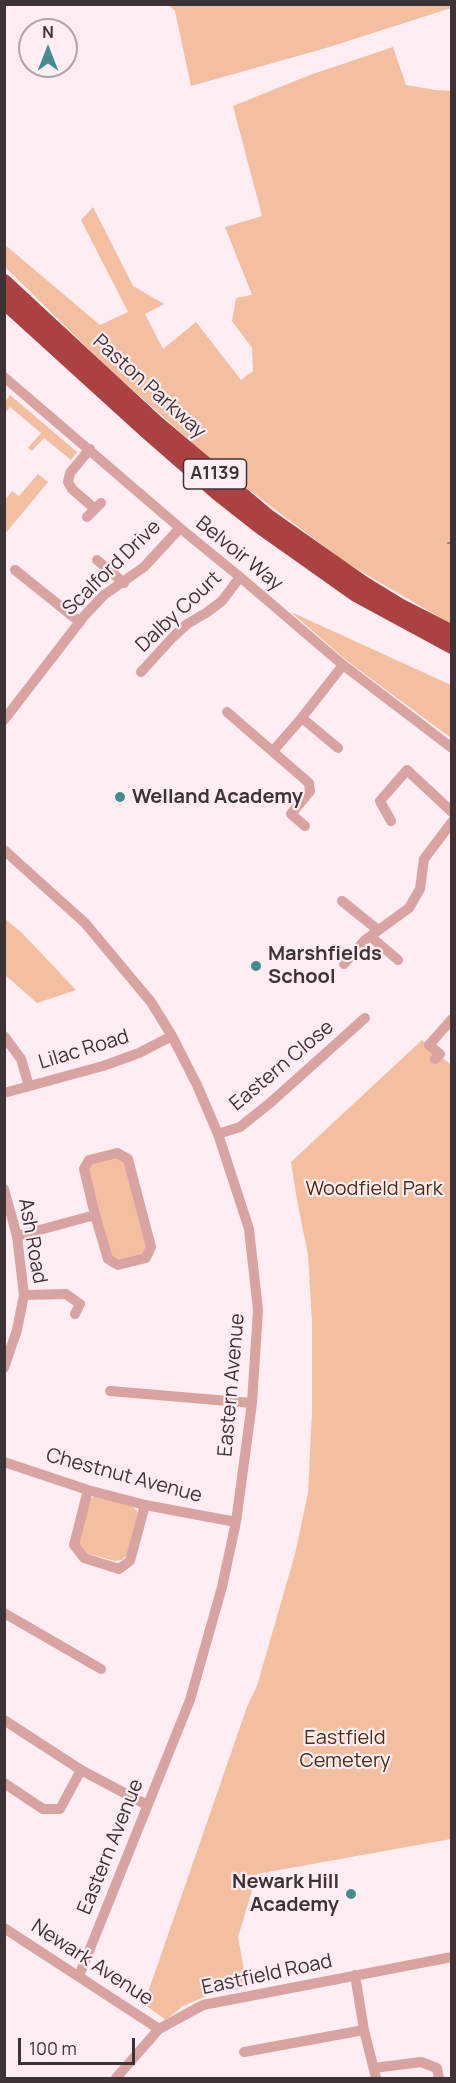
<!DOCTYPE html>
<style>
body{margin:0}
#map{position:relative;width:456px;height:2083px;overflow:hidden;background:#feeef4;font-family:Manrope,sans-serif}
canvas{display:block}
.frame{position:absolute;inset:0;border:6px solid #3d3337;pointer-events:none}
.north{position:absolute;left:18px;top:18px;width:60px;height:60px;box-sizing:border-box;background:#feeef4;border:2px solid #b1a3a8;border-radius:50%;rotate:0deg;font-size:16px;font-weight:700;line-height:24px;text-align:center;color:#3d3337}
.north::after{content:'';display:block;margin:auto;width:21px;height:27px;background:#448c90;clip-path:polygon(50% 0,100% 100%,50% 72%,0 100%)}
.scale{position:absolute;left:18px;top:2038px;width:117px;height:27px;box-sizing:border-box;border:3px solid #3d3337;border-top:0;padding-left:8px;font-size:18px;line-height:21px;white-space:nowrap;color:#3d3337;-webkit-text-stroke:4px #feeef4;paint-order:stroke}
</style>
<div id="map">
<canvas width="456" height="2083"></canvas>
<div class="frame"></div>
<div class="north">N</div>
<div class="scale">100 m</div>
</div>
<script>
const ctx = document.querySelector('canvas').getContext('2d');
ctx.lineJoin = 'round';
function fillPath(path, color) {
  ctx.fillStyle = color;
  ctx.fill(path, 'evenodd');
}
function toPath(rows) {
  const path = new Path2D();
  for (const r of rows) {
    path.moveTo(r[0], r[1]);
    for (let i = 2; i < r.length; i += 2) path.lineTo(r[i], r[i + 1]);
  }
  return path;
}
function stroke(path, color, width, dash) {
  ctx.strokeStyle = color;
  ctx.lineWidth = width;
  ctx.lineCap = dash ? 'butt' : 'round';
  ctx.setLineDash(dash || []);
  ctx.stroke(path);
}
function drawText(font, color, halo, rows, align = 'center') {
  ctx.font = font + ' Manrope,sans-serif';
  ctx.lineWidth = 4.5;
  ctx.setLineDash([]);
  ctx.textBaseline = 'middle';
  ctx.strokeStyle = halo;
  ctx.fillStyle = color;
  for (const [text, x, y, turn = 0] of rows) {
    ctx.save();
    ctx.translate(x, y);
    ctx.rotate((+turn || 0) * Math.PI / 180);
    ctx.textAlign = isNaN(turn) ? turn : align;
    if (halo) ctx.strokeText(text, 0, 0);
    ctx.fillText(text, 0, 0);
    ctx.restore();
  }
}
const green = toPath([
 [451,4,451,8,326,48,191,86,175,11,169,5],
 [393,47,406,85,436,90,451,91,451,624,345,562,224,471,107,367,5,267,4,244,100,325,128,312,81,220,93,207,133,286,164,304,145,314,163,349,196,322,241,380,253,371,252,348,232,321,236,298,252,295,225,227,262,216,233,106,310,75],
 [10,395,77,452,71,460,44,438,32,451,28,448,41,433,10,407,5,413,5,402],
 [38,474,48,482,5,534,5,500,12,491,19,496],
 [291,612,451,685,451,738,346,660],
 [4,918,23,934,76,990,37,1003,5,975],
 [422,1040,452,1066,451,1839,257,1874,238,1937,247,1987,209,1995,183,2006,166,2020,144,2004,247,1707,257,1686,295,1554,308,1493,312,1413,312,1322,308,1255,297,1200,291,1162],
 [117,1156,125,1162,148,1247,143,1256,118,1262,110,1257,87,1170,91,1162],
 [99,1496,131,1504,138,1513,127,1555,122,1560,115,1561,85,1553,78,1545,89,1500,93,1497]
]);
const stream = toPath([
 [448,543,452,543]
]);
const minor = toPath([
 [4,377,180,528,240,577,343,665,452,748],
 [90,449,70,473,68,482,72,489,95,509],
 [87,517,101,503],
 [97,560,124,583],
 [15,570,80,622],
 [141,672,173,637,187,624,206,613,222,601,240,577],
 [227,712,309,783,310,791,291,814,305,826],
 [302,718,338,748],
 [4,720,85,615,104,595,144,567,180,528],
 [273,751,300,720,343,665],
 [391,821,380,801,407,770,452,812],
 [4,850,85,923,151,1002,172,1036,197,1085,218,1134,249,1229,258,1310,252,1403,236,1522,222,1587,190,1700,79,1976],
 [342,901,378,930],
 [371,937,398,960],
 [344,964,365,940,409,908,420,889,424,859,452,822],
 [4,1036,21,1059,29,1086],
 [435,1059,440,1054,429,1045,452,1019],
 [4,1093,103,1066,139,1053,172,1036],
 [218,1134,240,1127,270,1103,365,1018],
 [4,1189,17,1236,24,1295,17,1330,4,1368],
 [17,1236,95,1215,84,1169,89,1160,117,1153,128,1159,151,1247,146,1258,118,1265,108,1259,95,1215],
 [24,1295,66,1294,80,1304,75,1314],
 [110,1391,252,1403],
 [4,1462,88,1490,145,1505,236,1522],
 [88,1490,74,1545,84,1558,119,1569,130,1561,145,1505],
 [4,1613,101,1669],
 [4,1720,81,1770,147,1805],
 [4,1783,43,1809,60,1809,81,1770],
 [4,1928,159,2029],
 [355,1975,364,2030,376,2078],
 [244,2052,364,2030],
 [374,2068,421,2062,437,2068,439,2078],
 [116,2078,159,2029,203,2005,452,1957]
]);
const highway = toPath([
 [4,282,155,422,268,517,362,583,401,607,452,633],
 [4,301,147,431,218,493,260,526,356,594,452,646]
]);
const markers = [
 [120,797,6,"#448c90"],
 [256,966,6,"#448c90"],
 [351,1894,6,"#448c90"]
];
const shields = [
 [215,474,63]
];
const shieldNames = [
 ["A1139",215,474]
];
const streetNames = [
 ["Paston Parkway",149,387,42],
 ["Belvoir Way",239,554,39],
 ["Scalford Drive",112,568,-44],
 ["Dalby Court",179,612,-43],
 ["Lilac Road",84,1050,-17],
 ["Eastern Close",282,1066,-40],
 ["Ash Road",32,1241,80],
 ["Eastern Avenue",232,1385,-85],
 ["Chestnut Avenue",124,1476,15],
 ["Eastern Avenue",111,1847,-68],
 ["Newark Avenue",92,1963,33],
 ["Eastfield Road",267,1975,-12]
];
const poiNames = [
 ["Welland Academy",132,797],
 ["Marshfields",268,954],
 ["School",268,977],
 ["Newark Hill",339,1882,"right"],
 ["Academy",339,1905,"right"]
];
const parkNames = [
 ["Woodfield Park",374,1189],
 ["Eastfield",345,1738],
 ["Cemetery",345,1761]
];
fillPath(green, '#f3bfa0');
stroke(stream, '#847ba4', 2);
stroke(minor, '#d8a3a0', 10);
stroke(highway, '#ac4141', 16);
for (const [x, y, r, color] of markers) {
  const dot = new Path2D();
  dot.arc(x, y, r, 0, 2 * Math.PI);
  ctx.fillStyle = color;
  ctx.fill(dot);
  stroke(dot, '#feeef4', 2);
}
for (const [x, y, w] of shields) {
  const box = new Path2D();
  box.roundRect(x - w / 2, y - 15, w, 30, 4.5);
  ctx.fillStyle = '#feeef4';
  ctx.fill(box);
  stroke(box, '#3d3337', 1.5);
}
drawText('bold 18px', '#3d3337', null, shieldNames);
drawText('20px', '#3d3337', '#feeef4', streetNames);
drawText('bold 20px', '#3d3337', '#feeef4', poiNames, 'left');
drawText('20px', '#502b10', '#feeef4', parkNames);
</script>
